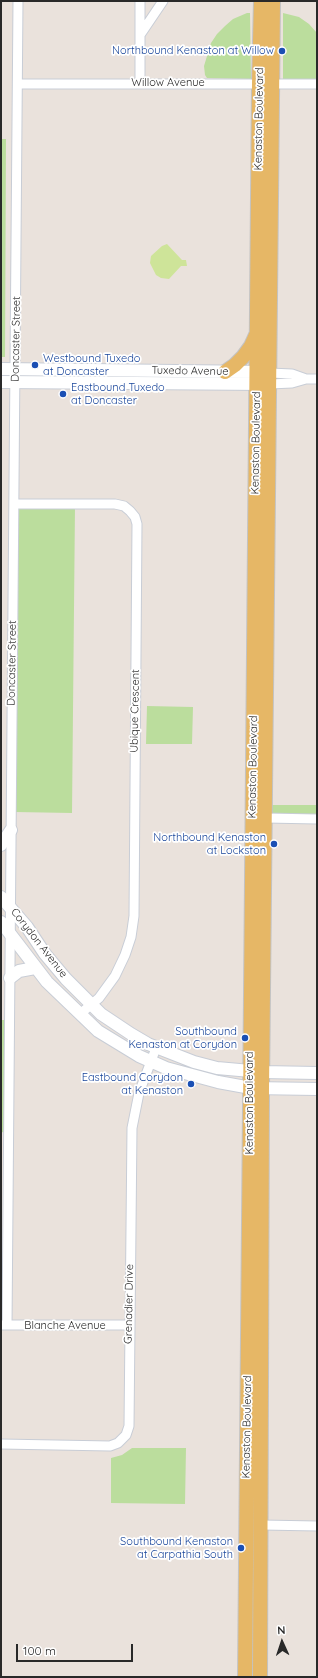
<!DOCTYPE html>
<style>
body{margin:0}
#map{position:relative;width:318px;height:1678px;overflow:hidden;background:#eae2dc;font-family:Quicksand,sans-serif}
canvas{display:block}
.frame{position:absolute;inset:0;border:2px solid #292929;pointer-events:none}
.north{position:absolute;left:262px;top:1622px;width:40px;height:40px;-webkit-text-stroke:3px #fff;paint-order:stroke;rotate:357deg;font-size:11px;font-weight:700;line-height:16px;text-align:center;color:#292929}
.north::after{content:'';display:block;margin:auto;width:14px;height:18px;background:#292929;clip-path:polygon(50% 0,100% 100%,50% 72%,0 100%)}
.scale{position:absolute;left:16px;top:1644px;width:117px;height:18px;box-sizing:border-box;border:2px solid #292929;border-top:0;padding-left:5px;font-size:12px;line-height:14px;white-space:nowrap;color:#292929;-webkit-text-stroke:3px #fff;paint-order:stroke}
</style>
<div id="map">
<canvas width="318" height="1678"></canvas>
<div class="frame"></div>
<div class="north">N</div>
<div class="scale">100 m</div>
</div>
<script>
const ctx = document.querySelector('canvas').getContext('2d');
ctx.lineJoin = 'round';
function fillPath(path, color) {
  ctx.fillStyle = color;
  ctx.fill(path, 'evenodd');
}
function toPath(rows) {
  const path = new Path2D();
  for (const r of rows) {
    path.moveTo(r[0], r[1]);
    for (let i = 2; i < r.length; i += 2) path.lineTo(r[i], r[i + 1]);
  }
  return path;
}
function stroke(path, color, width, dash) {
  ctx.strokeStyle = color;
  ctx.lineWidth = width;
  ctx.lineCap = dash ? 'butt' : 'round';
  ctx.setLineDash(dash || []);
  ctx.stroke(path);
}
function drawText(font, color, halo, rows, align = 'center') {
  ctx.font = font + ' Quicksand,sans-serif';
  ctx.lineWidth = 3.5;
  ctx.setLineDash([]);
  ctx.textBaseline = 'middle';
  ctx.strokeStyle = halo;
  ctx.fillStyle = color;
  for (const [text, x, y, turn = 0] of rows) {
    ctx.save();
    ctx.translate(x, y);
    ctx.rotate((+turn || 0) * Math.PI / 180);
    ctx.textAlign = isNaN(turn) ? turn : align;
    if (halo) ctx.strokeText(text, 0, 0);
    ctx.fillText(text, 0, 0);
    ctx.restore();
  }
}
const green = toPath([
 [247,13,250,13,251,79,207,78,205,75,204,66,211,43,217,34,225,26,233,19],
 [283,13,299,17,309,24,317,33,317,81,283,81],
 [1,139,6,139,5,357,1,357],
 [18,506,75,506,72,813,15,812],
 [147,706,193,707,192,744,146,744],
 [266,805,317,805,317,819,266,818],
 [1,1020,10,1020,9,1133,1,1132],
 [132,1448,186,1448,185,1504,111,1503,111,1458,122,1455]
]);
const pitch = toPath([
 [167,244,182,260,186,260,187,266,181,266,169,279,161,278,156,275,150,263,151,256,162,246]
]);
const minor = toPath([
 [140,35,140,1],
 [140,83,140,35,163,1],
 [18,84,317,84],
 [270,373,292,374,306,379],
 [270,384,292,383,306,379,317,379],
 [14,504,115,504,124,506,130,511,135,517,137,524,134,916,131,937,125,955,115,976,99,998,80,1014],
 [266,818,317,819],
 [1,1325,129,1325],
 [7,1325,18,1],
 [1,1444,110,1446,118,1443,126,1435,129,1426,132,1128,139,1093,156,1048],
 [262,1525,317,1526]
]);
const secondary = toPath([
 [1,369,265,372],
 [1,382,265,384],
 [1,845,11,830],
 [1,897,27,927,45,954,66,979,101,1014,131,1034,148,1044,194,1062,217,1068,262,1072,317,1073],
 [1,922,47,982,98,1031,139,1056,166,1068,218,1082,251,1088,317,1089],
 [10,978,19,971,35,968]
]);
const primary = toPath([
 [225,372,235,365,243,357,251,346,256,335],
 [245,1677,259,83,261,1],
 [260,1677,262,1088,273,1]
]);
const markers = [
 [282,51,4,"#1a4fb4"],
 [35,365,4,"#1a4fb4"],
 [63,394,4,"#1a4fb4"],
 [274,844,4,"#1a4fb4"],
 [245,1038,4,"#1a4fb4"],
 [191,1084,4,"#1a4fb4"],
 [241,1548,4,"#1a4fb4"]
];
const transitNames = [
 ["Northbound Kenaston at Willow",274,51],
 ["Westbound Tuxedo",43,359,"left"],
 ["at Doncaster",43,372,"left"],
 ["Eastbound Tuxedo",71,388,"left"],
 ["at Doncaster",71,401,"left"],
 ["Northbound Kenaston",266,838],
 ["at Lockston",266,851],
 ["Southbound",237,1032],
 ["Kenaston at Corydon",237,1045],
 ["Eastbound Corydon",183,1078],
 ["at Kenaston",183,1091],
 ["Southbound Kenaston",233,1542],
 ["at Carpathia South",233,1555]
];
const streetNames = [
 ["Willow Avenue",168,83],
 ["Kenaston Boulevard",259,119,-89],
 ["Doncaster Street",16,339,-89],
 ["Tuxedo Avenue",190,371,1],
 ["Kenaston Boulevard",256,443,-89],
 ["Doncaster Street",12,663,-89],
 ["Ubique Crescent",135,711,-89],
 ["Kenaston Boulevard",253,767,-89],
 ["Corydon Avenue",39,943,52],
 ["Kenaston Boulevard",250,1103,-90],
 ["Grenadier Drive",129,1304,-89],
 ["Blanche Avenue",65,1326],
 ["Kenaston Boulevard",247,1427,-89]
];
fillPath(green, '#bbdd9d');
fillPath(pitch, '#cee499');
stroke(minor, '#c8cdd6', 11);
stroke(secondary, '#c8cdd6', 14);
stroke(primary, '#c3c3c3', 16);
stroke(minor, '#fff', 9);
stroke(secondary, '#fff', 12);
stroke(primary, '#e6b766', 14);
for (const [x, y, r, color] of markers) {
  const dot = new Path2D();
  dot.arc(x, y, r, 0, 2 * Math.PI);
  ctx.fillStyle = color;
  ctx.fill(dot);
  stroke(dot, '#fff', 1.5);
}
drawText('11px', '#164399', '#fff', transitNames, 'right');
drawText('11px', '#292929', '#fff', streetNames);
</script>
